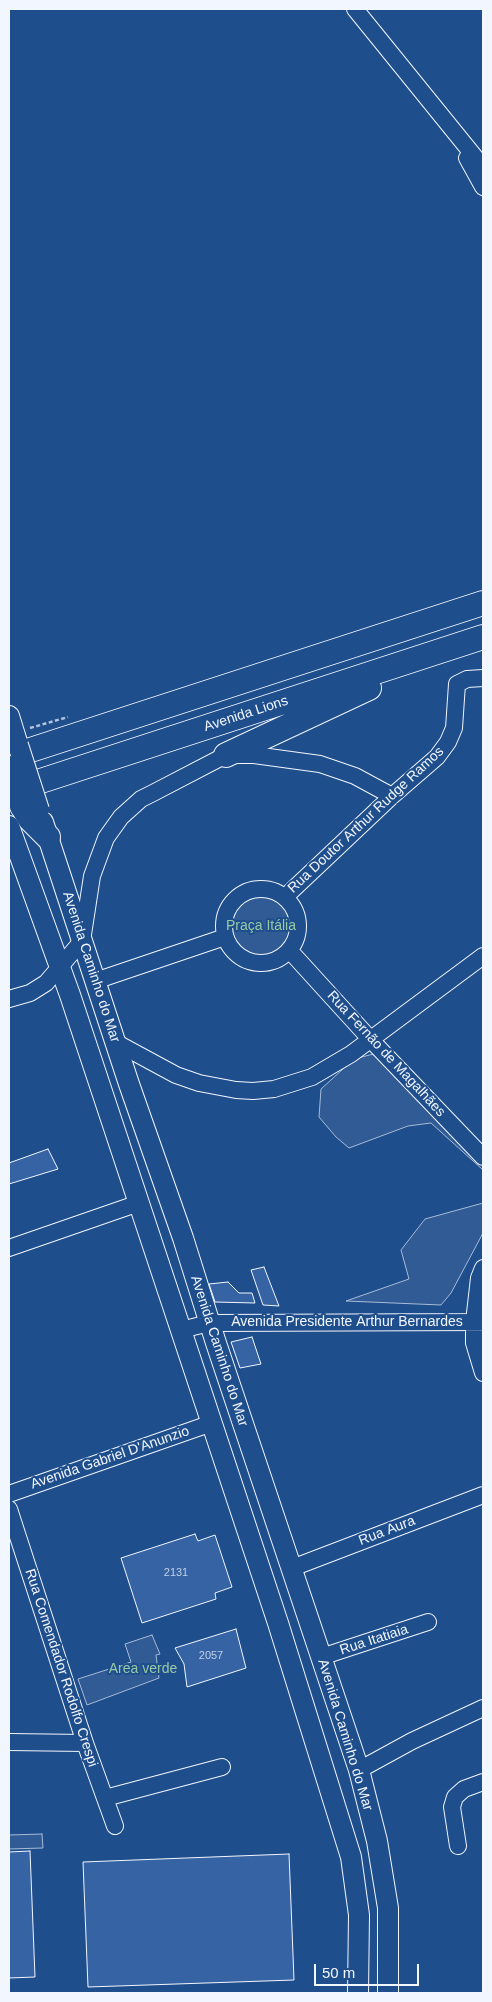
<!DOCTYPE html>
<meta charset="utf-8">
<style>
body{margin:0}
#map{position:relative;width:492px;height:2002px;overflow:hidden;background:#1f4e8c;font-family:Helvetica,sans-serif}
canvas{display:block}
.frame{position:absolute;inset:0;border:10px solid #f2f6ff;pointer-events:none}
.scale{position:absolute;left:314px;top:1964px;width:105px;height:22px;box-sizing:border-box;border:2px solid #f2f6ff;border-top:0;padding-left:6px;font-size:15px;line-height:18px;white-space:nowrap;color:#f2f6ff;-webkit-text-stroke:4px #1f4e8c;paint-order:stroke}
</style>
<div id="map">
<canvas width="492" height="2002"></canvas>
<div class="frame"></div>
<div class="scale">50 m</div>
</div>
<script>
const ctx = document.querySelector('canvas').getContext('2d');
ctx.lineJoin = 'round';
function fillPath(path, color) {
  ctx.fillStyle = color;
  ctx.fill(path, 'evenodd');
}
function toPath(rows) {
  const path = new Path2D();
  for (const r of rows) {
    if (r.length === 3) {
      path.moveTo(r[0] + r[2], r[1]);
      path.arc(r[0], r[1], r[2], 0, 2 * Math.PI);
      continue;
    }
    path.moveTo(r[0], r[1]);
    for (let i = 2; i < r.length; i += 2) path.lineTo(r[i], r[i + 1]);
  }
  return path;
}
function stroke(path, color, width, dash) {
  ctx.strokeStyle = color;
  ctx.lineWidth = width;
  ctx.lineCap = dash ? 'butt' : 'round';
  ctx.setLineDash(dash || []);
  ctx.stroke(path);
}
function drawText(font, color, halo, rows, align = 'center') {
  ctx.font = font + ' Helvetica,sans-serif';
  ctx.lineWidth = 4;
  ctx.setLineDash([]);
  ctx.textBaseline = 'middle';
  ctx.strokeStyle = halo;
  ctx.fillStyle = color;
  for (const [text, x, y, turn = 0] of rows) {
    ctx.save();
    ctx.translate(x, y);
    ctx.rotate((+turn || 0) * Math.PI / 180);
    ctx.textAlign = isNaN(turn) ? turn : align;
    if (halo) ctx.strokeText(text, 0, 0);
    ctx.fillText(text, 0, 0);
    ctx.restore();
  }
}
const built = toPath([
 [261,926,32],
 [389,1050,483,1146,483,1170,431,1123,408,1126,349,1148,336,1137,319,1117,321,1089,354,1059,389,1050],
 [483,1203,483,1233,451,1293,441,1305,346,1301,409,1279,401,1250,425,1219,483,1203],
 [152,1635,160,1654,156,1655,159,1678,87,1705,78,1679,131,1662,125,1644,152,1635],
 [42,1834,43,1848,9,1849,9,1835,42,1834]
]);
const building = toPath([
 [48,1149,58,1169,9,1184,9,1163,48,1149],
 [264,1267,279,1306,263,1305,251,1270,264,1267],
 [228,1282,239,1293,252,1293,255,1303,215,1302,209,1284,228,1282],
 [252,1337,261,1364,240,1368,231,1342,252,1337],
 [195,1534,198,1541,215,1535,232,1587,215,1593,216,1599,142,1623,121,1558,195,1534],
 [236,1629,246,1668,187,1687,184,1664,175,1648,236,1629],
 [30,1851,35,1977,9,1978,9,1852,30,1851],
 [289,1854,294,1980,88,1987,83,1862,289,1854]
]);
const path = toPath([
 [30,728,68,717]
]);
const minor = toPath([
 [355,9,483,167],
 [467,158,483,187],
 [261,926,37],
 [285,897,392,796,437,757,448,742,454,728,457,684,467,679,483,678],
 [290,951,371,1040,483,1157],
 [95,981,225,937],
 [9,999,30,993,46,983,82,941,92,876,106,838,121,817,141,799,153,793,226,755,254,755,320,764,355,776,392,796],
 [115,1042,176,1075,199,1083,236,1090,253,1091,274,1089,312,1077,351,1054,483,956],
 [9,1248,139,1203],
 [483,1268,479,1278,474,1322,474,1343,483,1373],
 [181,1330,209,1323,483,1322],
 [9,1494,212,1423],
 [9,1509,85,1743,115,1826],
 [292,1568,483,1495],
 [321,1657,428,1622],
 [9,1742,85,1743],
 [359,1770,412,1741,483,1708],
 [105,1798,222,1767],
 [458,1846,452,1807,455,1797,464,1789,483,1782]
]);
const major = toPath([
 [9,716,18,745],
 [43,822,129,1084,183,1238,216,1343,359,1770,377,1841,388,1908,388,1993],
 [9,826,70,995,217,1439,278,1623,351,1857,359,1915,358,1993]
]);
const highway = toPath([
 [226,755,369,688],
 [9,757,483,603],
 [10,791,483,637],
 [22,806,30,819,48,837]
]);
const majorBridge = toPath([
 [18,745,39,810]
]);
const highwayBridge = toPath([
 [9,768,22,806]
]);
const numberNames = [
 ["2131",176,1573],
 ["2057",211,1656]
];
const streetNames = [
 ["Avenida Lions",246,714,-18],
 ["Rua Doutor Arthur Rudge Ramos",366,820,-43],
 ["Avenida Caminho do Mar",91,967,72],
 ["Rua Fernão de Magalhães",386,1054,47],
 ["Avenida Presidente Arthur Bernardes",347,1322],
 ["Avenida Caminho do Mar",219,1351,72],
 ["Avenida Gabriel D'Anunzio",110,1458,-19],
 ["Rua Aura",387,1531,-21],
 ["Rua Itatiaia",374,1640,-18],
 ["Rua Comendador Rodolfo Crespi",61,1668,72],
 ["Avenida Caminho do Mar",345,1735,73]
];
const parkNames = [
 ["Praça Itália",261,926],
 ["Area verde",143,1669]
];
fillPath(built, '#305b95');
stroke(built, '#a8bbd7', 1);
fillPath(building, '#3563a3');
stroke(building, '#f2f6ff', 1);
stroke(minor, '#f2f6ff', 18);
stroke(major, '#f2f6ff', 22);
stroke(highway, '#f2f6ff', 26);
stroke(path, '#b3c4dc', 2.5, [4, 2.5]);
stroke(minor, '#1f4e8c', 16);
stroke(major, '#1f4e8c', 20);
stroke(highway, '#1f4e8c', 24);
stroke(majorBridge, '#f2f6ff', 22, []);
stroke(highwayBridge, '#f2f6ff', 26, []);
stroke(majorBridge, '#1f4e8c', 20);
stroke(highwayBridge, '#1f4e8c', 24);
drawText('11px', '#c3d1e8', null, numberNames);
drawText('14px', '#f2f6ff', '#1f4e8c', streetNames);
drawText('14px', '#97c8a6', '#1f4e8c', parkNames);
</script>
